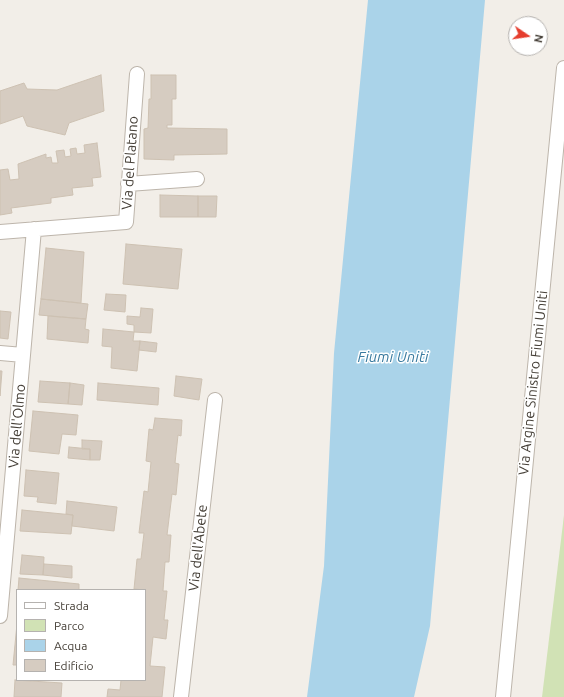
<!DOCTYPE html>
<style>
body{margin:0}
#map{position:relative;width:564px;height:697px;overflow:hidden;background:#f2eee8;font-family:Ubuntu,sans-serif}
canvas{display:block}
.legend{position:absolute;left:16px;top:589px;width:130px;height:92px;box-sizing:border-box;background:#fff;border:1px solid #b5b2af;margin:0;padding:5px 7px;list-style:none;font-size:12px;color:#453f37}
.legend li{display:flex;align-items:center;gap:8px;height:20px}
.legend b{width:20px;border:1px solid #b5b2af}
.north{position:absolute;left:508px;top:16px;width:40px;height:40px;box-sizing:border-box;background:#fff;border:1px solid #b5b2af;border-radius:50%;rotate:103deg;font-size:11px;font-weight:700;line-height:16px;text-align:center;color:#453f37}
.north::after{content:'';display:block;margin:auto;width:14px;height:18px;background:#e53d2d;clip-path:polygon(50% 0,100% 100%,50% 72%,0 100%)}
</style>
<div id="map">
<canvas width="564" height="697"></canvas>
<ul class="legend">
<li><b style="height:5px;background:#fff"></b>Strada</li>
<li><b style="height:11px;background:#d1e2b5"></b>Parco</li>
<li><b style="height:11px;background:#aad3e9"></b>Acqua</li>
<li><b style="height:11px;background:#d6ccc1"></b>Edificio</li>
</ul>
<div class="north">N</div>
</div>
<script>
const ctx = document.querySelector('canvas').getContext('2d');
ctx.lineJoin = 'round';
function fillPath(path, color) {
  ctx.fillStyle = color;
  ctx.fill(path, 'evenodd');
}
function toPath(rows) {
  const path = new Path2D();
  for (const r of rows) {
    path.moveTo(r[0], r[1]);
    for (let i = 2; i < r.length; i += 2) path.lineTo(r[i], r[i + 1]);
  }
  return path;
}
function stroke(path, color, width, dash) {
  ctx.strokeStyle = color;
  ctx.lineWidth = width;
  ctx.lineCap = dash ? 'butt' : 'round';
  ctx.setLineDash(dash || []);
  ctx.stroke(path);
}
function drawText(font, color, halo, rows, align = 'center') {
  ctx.font = font + ' Ubuntu,sans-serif';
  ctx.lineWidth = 3;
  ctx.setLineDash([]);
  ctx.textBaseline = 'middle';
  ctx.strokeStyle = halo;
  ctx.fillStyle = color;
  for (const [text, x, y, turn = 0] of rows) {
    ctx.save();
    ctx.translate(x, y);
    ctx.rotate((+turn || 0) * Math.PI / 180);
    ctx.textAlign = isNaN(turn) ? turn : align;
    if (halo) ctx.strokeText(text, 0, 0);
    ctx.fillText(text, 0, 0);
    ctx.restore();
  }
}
const green = toPath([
 [564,515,564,697,542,697]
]);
const water = toPath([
 [368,0,485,0,430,626,414,697,307,697,324,566,334,353]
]);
const building = toPath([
 [101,75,104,111,69,123,65,135,27,126,23,116,0,124,0,91,24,83,27,89,57,90,101,75],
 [151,75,176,75,176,99,172,99,172,125,167,125,167,128,227,129,227,154,174,155,174,160,144,159,144,129,148,128,149,99,151,99,151,75],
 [97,143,101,177,92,178,93,186,72,188,73,195,51,198,51,203,11,208,12,213,0,215,0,170,8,169,10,180,19,179,18,164,46,154,46,158,51,157,52,163,58,163,56,151,64,150,65,157,71,156,70,149,76,148,77,154,85,153,84,145,97,143],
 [160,195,198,196,198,217,160,217,160,195],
 [198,196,217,196,216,217,198,217,198,196],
 [126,244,182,249,178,289,123,284,126,244],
 [46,248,84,252,81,303,41,299,46,248],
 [106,294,126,295,125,312,104,310,106,294],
 [41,299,88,304,86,319,39,315,41,299],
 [141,308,153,309,151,333,134,332,134,325,127,324,127,316,140,317,141,308],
 [0,311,11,312,8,339,0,338,0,311],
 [48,316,86,319,85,329,89,330,88,343,47,339,48,316],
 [103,329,134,332,133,341,140,341,137,371,111,368,112,347,102,346,103,329],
 [140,341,157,343,156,352,139,350,140,341],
 [0,371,2,371,0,396,0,371],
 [176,376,202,379,199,400,174,396,176,376],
 [40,381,70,383,68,404,38,402,40,381],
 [70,383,84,385,82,405,68,404,70,383],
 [98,383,159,388,158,405,97,400,98,383],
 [33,411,78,415,76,435,62,434,59,454,29,451,33,411],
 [155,418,182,420,181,436,178,435,175,463,179,464,176,495,172,494,167,535,171,535,169,562,165,562,163,591,167,591,164,620,168,620,166,639,153,637,150,666,165,667,162,697,107,697,108,689,120,690,121,680,145,680,145,590,134,589,137,559,141,559,144,533,139,533,144,491,148,492,151,462,146,461,149,429,153,430,155,418],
 [82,440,102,441,100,460,90,460,90,449,82,449,82,440],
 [69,447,90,449,90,460,68,458,69,447],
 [26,470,59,473,56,504,37,502,38,497,24,496,26,470],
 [67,501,117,507,114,531,72,526,73,515,66,514,67,501],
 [22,510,73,515,71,534,20,531,22,510],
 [22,555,44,557,43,575,20,574,22,555],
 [44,564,72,566,72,578,43,575,44,564],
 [19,578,79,584,79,590,18,590,19,578],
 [17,624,17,665,13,665,17,624],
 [15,680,62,683,61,697,14,697,15,680]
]);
const minor = toPath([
 [128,184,197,179],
 [0,232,126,222,137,74],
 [0,353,23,355,0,616],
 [23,355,34,229],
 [181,697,215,400],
 [503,697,564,68]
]);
const streetNames = [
 ["Via del Platano",130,163,-86],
 ["Via Argine Sinistro Fiumi Uniti",533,383,-84],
 ["Via dell'Olmo",17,426,-85],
 ["Via dell'Abete",198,548,-84]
];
const waterNames = [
 ["Fiumi Uniti",393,357]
];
fillPath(green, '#d1e2b5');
fillPath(water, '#aad3e9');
fillPath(building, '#d6ccc1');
stroke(building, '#cdc1b2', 1);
stroke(minor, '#bdb5ab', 16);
stroke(minor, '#fff', 14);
drawText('14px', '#453f37', '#fff', streetNames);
drawText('italic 15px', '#397a9f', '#fff', waterNames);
</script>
